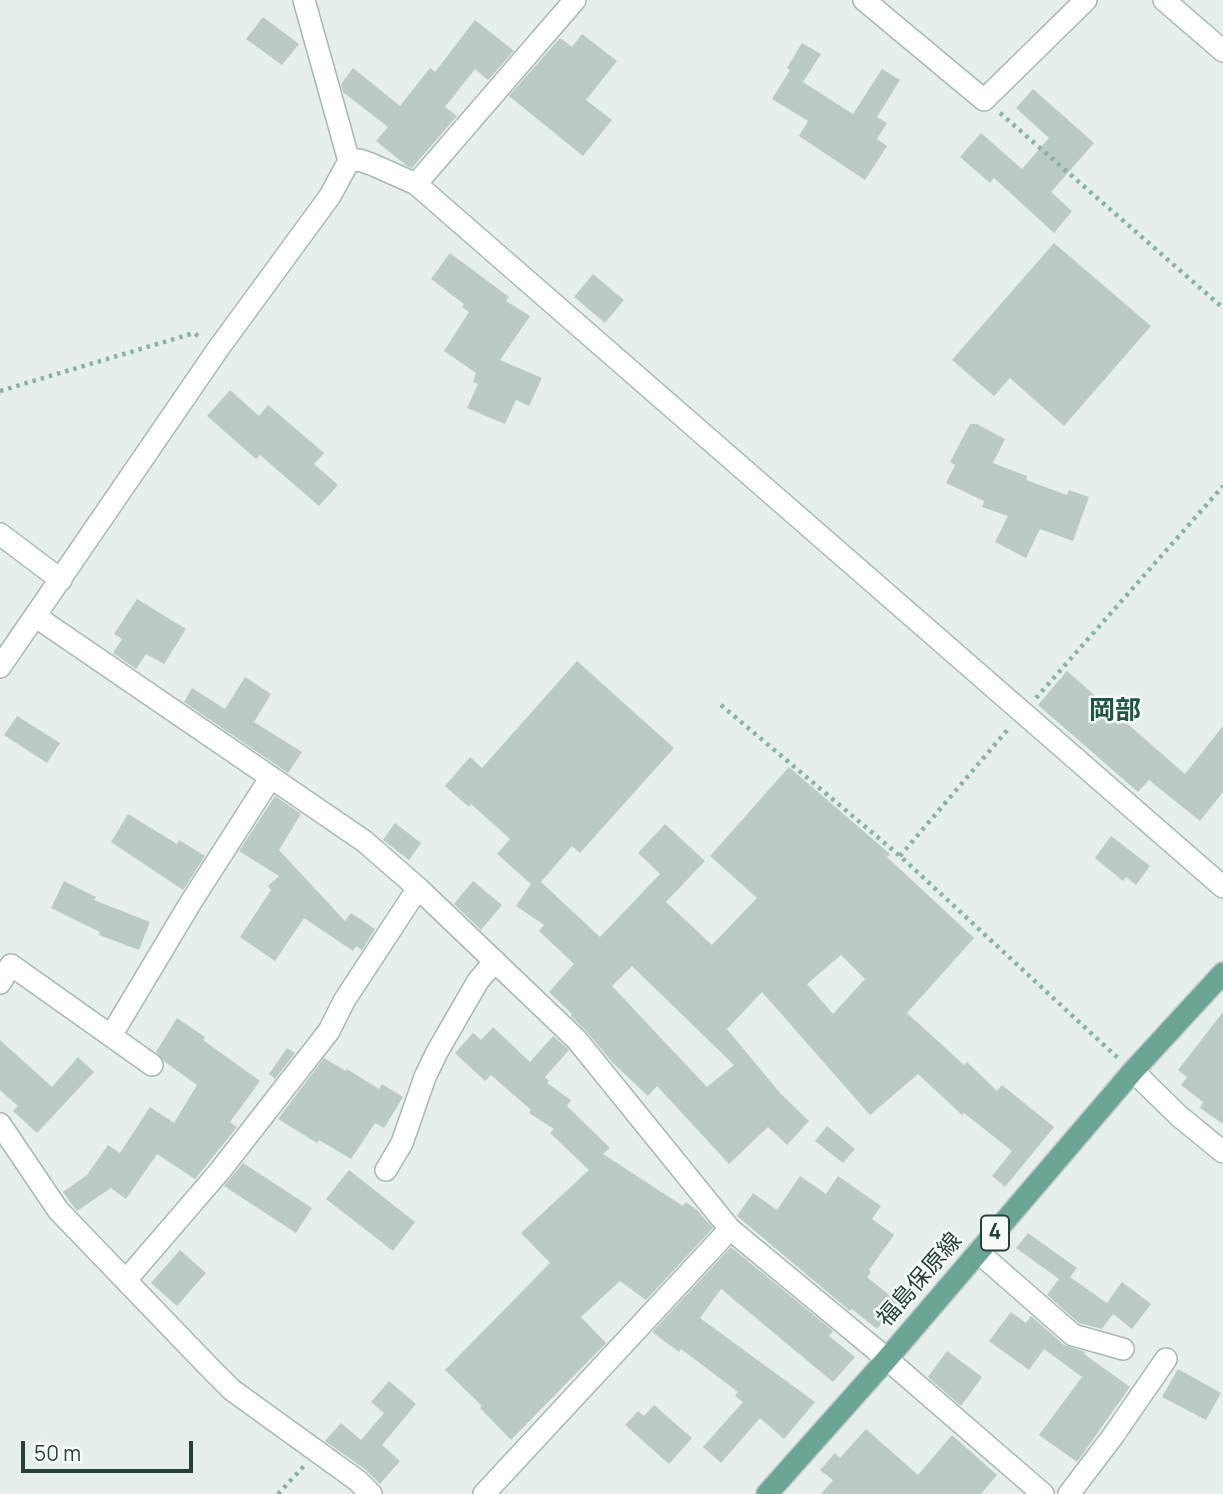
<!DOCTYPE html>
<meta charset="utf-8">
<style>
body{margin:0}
#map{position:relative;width:1223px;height:1494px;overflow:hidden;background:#e6efeb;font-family:Manrope,sans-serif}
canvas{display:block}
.scale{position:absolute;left:21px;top:1441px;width:172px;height:32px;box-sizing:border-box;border:4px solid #24423a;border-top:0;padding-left:9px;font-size:21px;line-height:24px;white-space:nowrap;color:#24423a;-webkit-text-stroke:5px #f7fbf9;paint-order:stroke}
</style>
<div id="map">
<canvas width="1223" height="1494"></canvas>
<div class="scale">50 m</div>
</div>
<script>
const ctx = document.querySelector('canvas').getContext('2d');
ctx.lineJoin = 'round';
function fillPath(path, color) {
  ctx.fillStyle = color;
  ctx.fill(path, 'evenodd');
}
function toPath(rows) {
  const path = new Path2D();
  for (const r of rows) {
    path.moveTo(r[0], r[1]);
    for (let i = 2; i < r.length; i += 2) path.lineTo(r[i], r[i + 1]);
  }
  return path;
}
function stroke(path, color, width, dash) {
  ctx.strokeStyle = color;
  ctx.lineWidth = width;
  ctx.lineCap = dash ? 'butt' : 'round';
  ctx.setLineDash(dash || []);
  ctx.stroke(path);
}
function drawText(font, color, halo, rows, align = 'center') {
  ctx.font = font + ' Manrope,"Noto Sans JP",sans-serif';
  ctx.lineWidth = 5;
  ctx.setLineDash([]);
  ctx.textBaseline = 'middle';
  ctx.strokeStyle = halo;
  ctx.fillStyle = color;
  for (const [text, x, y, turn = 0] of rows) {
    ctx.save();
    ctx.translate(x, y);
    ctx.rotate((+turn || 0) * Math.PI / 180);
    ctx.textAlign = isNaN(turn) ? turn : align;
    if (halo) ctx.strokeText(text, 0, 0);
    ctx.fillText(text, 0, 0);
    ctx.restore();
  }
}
const building = toPath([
 [263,17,299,44,282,65,246,39],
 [475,20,514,51,488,80,475,69,445,107,457,116,412,168,407,166,376,141,388,127,343,92,341,84,353,68,400,106,430,68,435,72],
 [582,34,617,61,586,100,612,120,583,156,509,96,560,38,572,47],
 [802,43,821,54,803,82,853,114,882,69,900,80,877,117,887,123,877,139,887,146,865,180,799,136,808,121,772,99,790,70,787,68],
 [1033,89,1094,143,1051,192,1072,211,1054,233,994,178,990,183,960,157,981,133,1022,169,1049,138,1016,108],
 [1054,243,1151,326,1064,426,1010,378,994,396,952,360],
 [450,253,509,297,506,301,530,316,500,360,542,378,529,406,516,400,505,424,467,408,478,384,473,382,476,373,444,351,469,312,462,307,464,304,431,279],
 [593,274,624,300,605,323,574,297],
 [230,390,259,416,268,405,324,453,314,464,338,485,319,506,260,455,256,459,207,416],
 [970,424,977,424,1005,439,993,463,1027,476,1026,480,1067,495,1069,490,1089,497,1073,541,1040,529,1026,558,995,542,1008,516,982,507,984,501,946,483,955,465,950,462],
 [137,599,186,629,164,664,146,654,136,669,113,653,122,639,114,634],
 [577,661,674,748,580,853,572,846,541,882,600,937,660,874,638,853,665,824,705,861,666,902,712,945,757,898,710,856,789,767,890,854,887,857,974,938,907,1013,964,1065,967,1062,997,1091,1002,1085,1054,1127,1005,1187,992,1176,1012,1151,964,1113,962,1115,918,1074,870,1115,762,992,727,1029,780,1093,809,1121,787,1145,768,1127,729,1164,657,1086,648,1096,612,1062,587,1032,571,1016,572,1014,549,992,574,964,539,931,544,925,516,906,531,884,497,854,510,839,471,804,469,807,445,786,470,757,482,768],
 [841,955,865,979,833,1014,807,984],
 [632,966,734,1065,707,1087,612,986],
 [1067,671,1185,774,1223,726,1223,792,1200,821,1149,780,1138,792,1038,705],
 [245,677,271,694,254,722,302,752,288,773,184,702,192,688,225,709],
 [17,716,60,743,47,763,4,735],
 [275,796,301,814,279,850,345,921,351,913,375,929,362,950,356,946,353,951,304,918,275,961,240,937,271,890,268,886,279,876,239,851],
 [128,814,177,844,179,840,205,856,183,890,111,842],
 [395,823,421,843,409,860,383,840],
 [1111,836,1150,866,1136,885,1126,877,1123,881,1095,858],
 [64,881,96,897,94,900,150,922,139,950,99,935,100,932,51,908],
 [473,881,502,905,481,930,454,904],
 [1223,1012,1223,1124,1200,1108,1203,1102,1181,1085,1187,1077,1178,1070],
 [177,1018,205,1037,203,1040,260,1081,230,1122,237,1127,195,1179,157,1154,126,1199,111,1188,77,1211,63,1192,87,1175,108,1145,120,1153,150,1107,174,1123,197,1085,165,1062,156,1052],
 [493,1027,530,1062,553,1036,569,1050,545,1077,549,1081,547,1083,571,1100,567,1106,610,1148,603,1154,683,1206,686,1202,697,1210,713,1228,646,1300,620,1281,581,1317,606,1343,511,1440,480,1408,482,1406,445,1370,550,1263,521,1233,589,1170,550,1133,554,1129,529,1113,531,1110,491,1075,485,1081,455,1053,473,1033,481,1040],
 [0,1040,52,1087,78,1057,94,1072,37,1133,13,1111,18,1106,0,1090],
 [287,1048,295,1053,275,1079,269,1074],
 [324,1058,346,1071,347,1069,379,1089,382,1084,403,1097,384,1128,375,1123,351,1159,319,1140,317,1143,278,1119],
 [827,1126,855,1149,843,1163,815,1141],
 [243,1163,312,1208,296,1233,224,1186],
 [349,1170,415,1222,393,1251,326,1199],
 [800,1176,826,1194,838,1176,881,1206,872,1219,894,1235,869,1270,871,1272,867,1277,899,1303,877,1329,852,1309,850,1311,737,1216,753,1193,777,1210],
 [1028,1233,1077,1268,1070,1277,1107,1303,1122,1282,1151,1304,1132,1329,1113,1314,1102,1329,1079,1323,1047,1295,1059,1279,1016,1248],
 [731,1247,833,1331,829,1336,855,1357,833,1382,721,1289,700,1318,815,1402,784,1439,760,1418,721,1463,703,1447,743,1402,735,1396,738,1392,681,1349,679,1352,652,1332],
 [180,1250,206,1273,177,1306,151,1283],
 [1011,1312,1026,1323,1031,1316,1064,1345,1085,1352,1084,1354,1130,1387,1077,1462,1039,1435,1082,1377,1044,1349,1029,1370,989,1341],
 [947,1351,982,1377,961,1406,928,1377],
 [1178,1369,1221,1393,1206,1420,1162,1397],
 [389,1381,416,1404,382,1445,400,1461,380,1484,366,1470,325,1441,341,1423,361,1440,384,1413,371,1402],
 [654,1405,692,1438,669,1464,625,1425,638,1411,644,1416],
 [866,1429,918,1475,952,1435,997,1475,981,1494,821,1494,833,1480,820,1470,835,1453,840,1458]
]);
const path = toPath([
 [1000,113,1223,308],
 [0,391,194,333,202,339],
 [1036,698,1223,486],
 [721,705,900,856,1119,1059],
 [900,856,1009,728],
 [278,1494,304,1466]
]);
const street = toPath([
 [304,0,349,161],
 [864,0,984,100,1086,0],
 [1164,0,1223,51],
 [416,184,1223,887],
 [0,534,61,580],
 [35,616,364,841,418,888,577,1040,730,1229,887,1359,1043,1494],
 [0,667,218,349,330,196,349,161,359,160,371,164,416,184,575,0],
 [0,983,11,965,152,1065],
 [112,1034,191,902,271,777],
 [1133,1071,1179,1116,1223,1152],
 [0,1124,58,1210,210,1368,232,1390,358,1481,371,1494],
 [386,1170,402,1143,425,1077,437,1052,478,981,495,961],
 [978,1252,1073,1335,1123,1349],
 [126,1280,219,1172,329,1031,344,1001,418,888],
 [484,1494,730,1229],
 [1069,1494,1113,1436,1166,1359]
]);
const primary = toPath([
 [767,1494,887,1359,1133,1071,1223,973]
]);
const shields = [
 [995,1233,28]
];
const shieldNames = [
 ["4",995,1233]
];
const streetNames = [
 ["福島保原線",920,1280,-49]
];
const quarterNames = [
 ["岡部",1115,712]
];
fillPath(building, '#bbcac4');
stroke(street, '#a8b8b2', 24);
stroke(primary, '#c2cac8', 24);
stroke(path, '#86b3a5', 4.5, [3.5, 5]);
stroke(street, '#fff', 21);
stroke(primary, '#6aa596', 21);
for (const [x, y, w] of shields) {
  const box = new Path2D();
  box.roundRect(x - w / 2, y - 17.5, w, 35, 5);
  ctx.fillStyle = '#f7fbf9';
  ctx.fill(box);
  stroke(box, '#24423a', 2);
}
drawText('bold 21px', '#24423a', null, shieldNames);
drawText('23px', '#24423a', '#f7fbf9', streetNames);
drawText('bold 26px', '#1f5548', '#f7fbf9', quarterNames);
</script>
